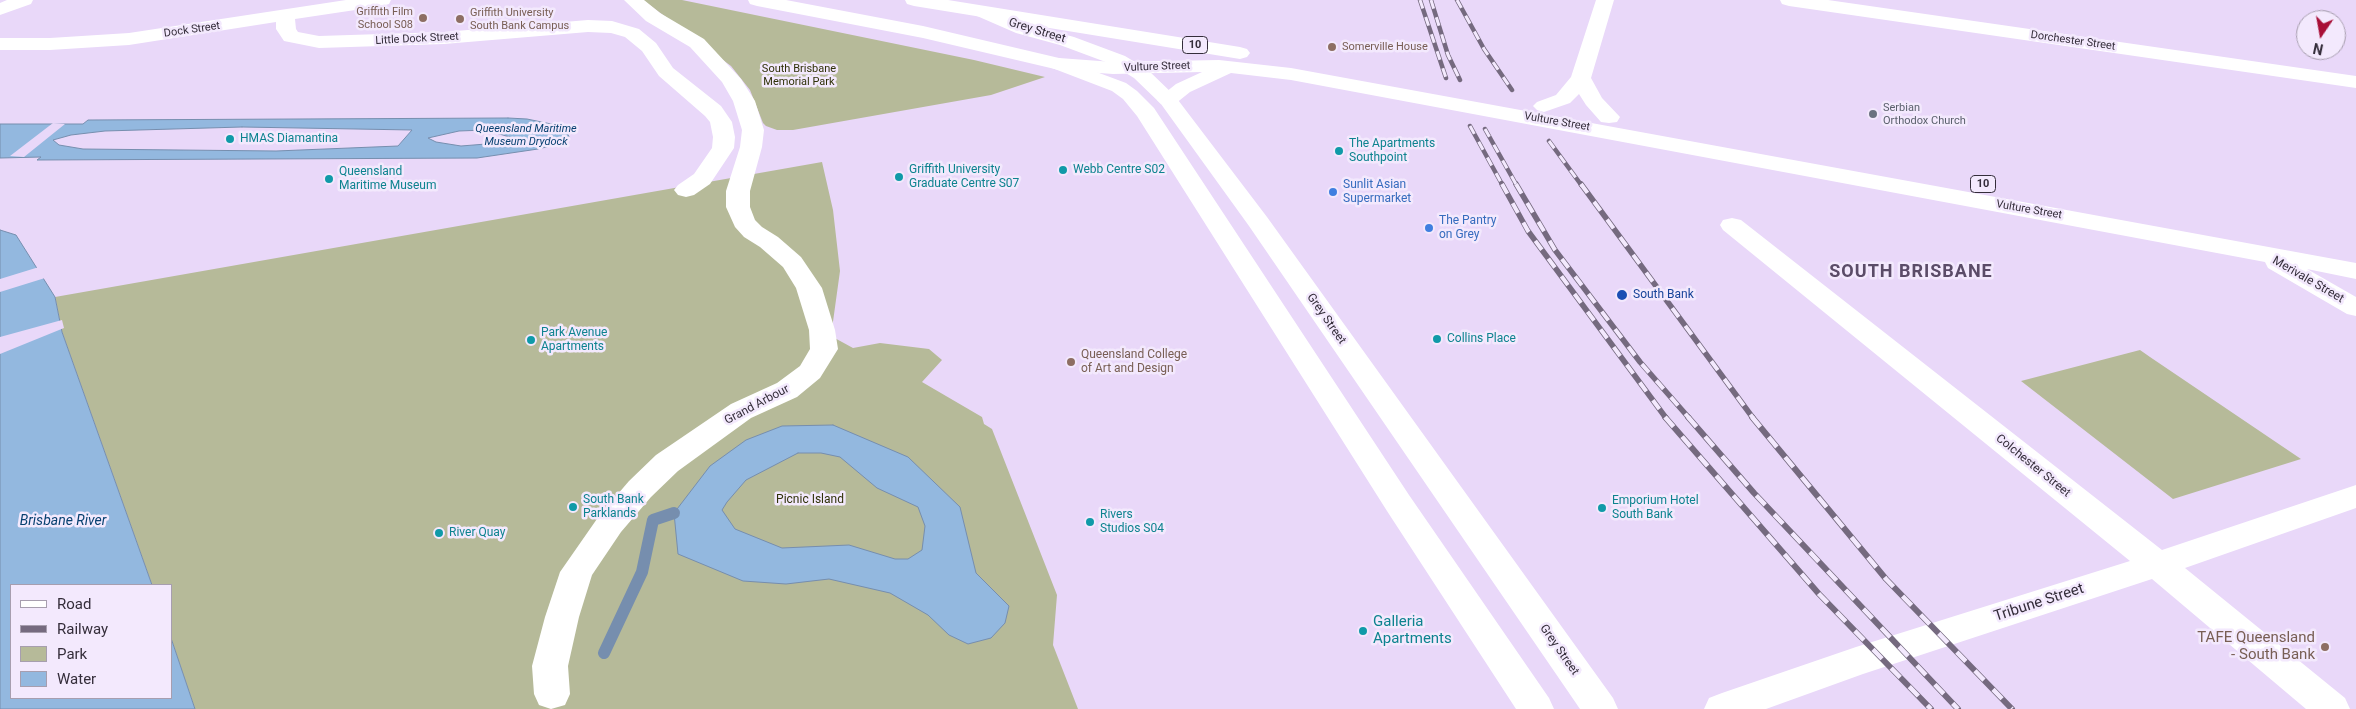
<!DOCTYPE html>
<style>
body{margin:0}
#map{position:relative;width:2356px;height:709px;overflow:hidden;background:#e9d8f9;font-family:Roboto,sans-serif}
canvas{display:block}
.legend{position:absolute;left:10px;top:584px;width:162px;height:115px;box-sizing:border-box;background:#f3e9fd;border:1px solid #a79eaf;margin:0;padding:6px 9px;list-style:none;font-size:15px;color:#342d3a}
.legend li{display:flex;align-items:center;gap:10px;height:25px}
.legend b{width:25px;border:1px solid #a79eaf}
.north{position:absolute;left:2296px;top:10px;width:50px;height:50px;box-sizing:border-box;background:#f3e9fd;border:1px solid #a79eaf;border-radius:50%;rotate:192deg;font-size:14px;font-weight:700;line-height:20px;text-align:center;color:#342d3a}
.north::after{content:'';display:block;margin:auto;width:18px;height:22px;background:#a80f37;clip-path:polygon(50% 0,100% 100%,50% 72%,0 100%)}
</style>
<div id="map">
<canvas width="2356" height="709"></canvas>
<ul class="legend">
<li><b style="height:6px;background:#fff"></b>Road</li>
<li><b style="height:6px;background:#756a7f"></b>Railway</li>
<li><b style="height:14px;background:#b6ba99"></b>Park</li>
<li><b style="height:14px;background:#93b8df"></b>Water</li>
</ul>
<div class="north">N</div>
</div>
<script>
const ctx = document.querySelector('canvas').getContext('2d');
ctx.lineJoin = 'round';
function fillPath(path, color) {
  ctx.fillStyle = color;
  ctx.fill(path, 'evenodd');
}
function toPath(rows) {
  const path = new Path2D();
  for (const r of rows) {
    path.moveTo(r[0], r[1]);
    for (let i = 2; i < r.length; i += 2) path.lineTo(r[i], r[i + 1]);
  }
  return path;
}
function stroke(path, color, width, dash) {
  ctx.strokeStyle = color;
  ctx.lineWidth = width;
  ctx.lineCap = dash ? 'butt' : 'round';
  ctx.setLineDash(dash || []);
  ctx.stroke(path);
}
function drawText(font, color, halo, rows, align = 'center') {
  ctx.font = font + ' Roboto,sans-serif';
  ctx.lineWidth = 5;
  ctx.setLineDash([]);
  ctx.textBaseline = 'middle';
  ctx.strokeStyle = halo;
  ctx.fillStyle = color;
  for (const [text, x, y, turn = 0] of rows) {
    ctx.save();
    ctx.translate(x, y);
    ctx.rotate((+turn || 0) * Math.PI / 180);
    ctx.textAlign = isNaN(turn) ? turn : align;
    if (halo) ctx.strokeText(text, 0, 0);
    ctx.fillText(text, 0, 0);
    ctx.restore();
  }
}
const green = toPath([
 [643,0,682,0,974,60,1045,77,991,95,793,130,777,130,766,126,763,123,750,90,731,66],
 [822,162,833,210,840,271,831,336,853,348,880,343,929,349,942,360,922,382,982,417,984,424,992,429,1057,595,1053,645,1078,709,195,709,171,638,171,585,152,585,62,332,55,297],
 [2140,350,2150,357,2301,459,2173,499,2021,381]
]);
const water = toPath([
 [508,118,527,119,556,125,567,132,569,137,554,145,538,149,477,158,37,160,41,157,0,158,0,124,83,124,88,120,508,118],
 [242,127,412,130,398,146,276,151,83,149,59,145,53,140,71,135,105,131,242,127],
 [485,130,510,137,486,144,461,146,436,142,428,138,459,131,485,130],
 [0,230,16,235,55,297,62,332,152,585,11,585,11,698,171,698,171,638,195,709,0,709,0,230],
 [833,425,908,457,960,507,976,573,1009,606,1005,623,991,638,968,644,949,635,928,615,890,593,829,579,786,584,743,581,678,554,674,513,710,466,746,440,782,426,833,425],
 [798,453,821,453,840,457,877,488,918,507,925,526,922,550,908,559,895,559,849,545,782,548,735,529,722,510,727,502,746,480,798,453]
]);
const pier = toPath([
 [53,123,65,124,24,157,10,156],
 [39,267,45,278,0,292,0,279],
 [62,320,64,328,0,354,0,337]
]);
const stream = toPath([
 [604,653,642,572,653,520,674,513]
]);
const street = toPath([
 [7,0,33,0,31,4,0,15,0,3,7,0],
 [346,0,391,0,389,4,382,6,295,19,296,29,298,32,319,36,444,32,588,20,612,21,639,29,656,43,673,68,721,106,732,122,735,137,734,148,710,184,694,195,686,197,678,195,674,190,678,185,694,174,712,148,713,137,710,122,705,116,659,76,642,51,625,37,611,33,588,32,444,44,319,48,284,41,276,29,276,22,129,45,50,50,0,50,0,38,50,38,129,33,346,0],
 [624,0,644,0,660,13,704,39,741,79,755,101,764,130,762,147,750,191,750,207,755,220,762,227,778,237,801,257,822,288,835,330,838,349,820,378,797,397,751,418,678,471,651,497,621,532,592,575,579,617,568,666,570,694,565,705,551,709,539,705,534,694,532,666,545,617,560,572,599,516,629,481,656,455,731,404,777,383,800,366,810,349,809,330,796,288,783,267,760,247,744,237,735,227,726,207,726,191,740,147,742,130,733,101,722,82,690,47,646,21,624,0],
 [1780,0,1828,0,2356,76,2356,88,1789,6,1782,4,1780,0],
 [1732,218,1741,220,2162,550,2356,485,2356,508,2185,568,2345,698,2350,709,2306,709,2152,579,1863,674,1766,709,1704,709,1709,698,1722,693,1856,647,2130,561,1723,230,1720,225,1723,220,1732,218]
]);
const secondary = toPath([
 [1596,0,1614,0,1591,78,1602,98,1620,117,1617,122,1609,123,1601,122,1586,105,1579,94,1570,103,1544,112,1537,110,1533,106,1537,102,1556,95,1571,77,1596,0],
 [984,6,1030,25,1074,37,1125,56,1148,70,1175,96,1267,217,1613,698,1618,709,1580,709,1249,226,1161,104,1134,78,1111,64,1060,45,1016,33,977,16,975,12,977,8,984,6],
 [1059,58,1126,83,1137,91,1154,108,1409,495,1549,698,1554,709,1516,709,1387,511,1137,116,1123,99,1112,91,1052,68,1049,64,1052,60,1059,58]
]);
const primary = toPath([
 [748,0,786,0,923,26,1059,58,1113,62,1219,60,1291,68,2356,263,2356,279,2307,269,2356,297,2356,316,2347,314,2268,268,2265,262,1291,80,1231,73,1190,92,1175,104,1168,106,1161,104,1157,100,1161,96,1176,84,1202,72,1113,74,1059,70,923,38,757,6,750,4,748,0],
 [905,0,948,0,1240,47,1247,49,1250,53,1247,57,1240,59,914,6,907,4,905,0]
]);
const railFar2 = toPath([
 [1420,0,1446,78],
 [1431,0,1448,55,1460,80],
 [1457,0,1484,49,1512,90],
 [1470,126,1503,186],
 [1485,129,1517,186],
 [1549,141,1582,186]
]);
const railFar1 = toPath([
 [1502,184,1528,231,1666,418],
 [1516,184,1555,250,1640,362,1689,418],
 [1581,184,1753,418]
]);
const rail = toPath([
 [1665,417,1819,594,1931,709],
 [1688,417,1754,493,1958,709],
 [1752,417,1886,579,2012,709]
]);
const markers = [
 [423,18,5,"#8d6e63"],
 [460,19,5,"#8d6e63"],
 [1332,47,5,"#8d6e63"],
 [1873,114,5,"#6b7280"],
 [230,139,5,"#0f9aa8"],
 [1339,151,5,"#0f9aa8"],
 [1063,170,5,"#0f9aa8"],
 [899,177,5,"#0f9aa8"],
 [329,179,5,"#0f9aa8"],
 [1333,192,5,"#3f7fe0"],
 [1429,228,5,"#3f7fe0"],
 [1622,295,6,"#1a4fb4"],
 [1437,339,5,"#0f9aa8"],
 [531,340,5,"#0f9aa8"],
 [1071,362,5,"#8d6e63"],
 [573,507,5,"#0f9aa8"],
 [1602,508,5,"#0f9aa8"],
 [1090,522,5,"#0f9aa8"],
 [439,533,5,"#0f9aa8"],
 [1363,631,5,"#0f9aa8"],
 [2325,647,5,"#8d6e63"]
];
const farEducationnames = [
 ["Griffith Film",413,12,"right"],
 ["School S08",413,25,"right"],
 ["Griffith University",470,13],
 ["South Bank Campus",470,26],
 ["Somerville House",1342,47]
];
const farStreetnames = [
 ["Dock Street",192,30,-8],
 ["Little Dock Street",417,39,-3],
 ["Dorchester Street",2073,41,8],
 ["Vulture Street",1157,67,-2],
 ["Vulture Street",1557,122,10],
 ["Vulture Street",2029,210,10]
];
const shields = [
 [1195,45,25],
 [1983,184,25]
];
const shieldNames = [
 ["10",1195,45],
 ["10",1983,184]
];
const farParknames = [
 ["South Brisbane",799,69],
 ["Memorial Park",799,82]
];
const farWorshipnames = [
 ["Serbian",1883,108],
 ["Orthodox Church",1883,121]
];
const farWaternames = [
 ["Queensland Maritime",526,129],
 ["Museum Drydock",526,142]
];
const streetNames = [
 ["Grey Street",1037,31,17],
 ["Merivale Street",2308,280,30],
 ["Grey Street",1326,319,55],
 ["Grand Arbour",757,405,-28],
 ["Colchester Street",2033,466,39],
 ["Grey Street",1559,650,55]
];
const cultureNames = [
 ["HMAS Diamantina",240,139],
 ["The Apartments",1349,144],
 ["Southpoint",1349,158],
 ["Griffith University",909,170],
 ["Graduate Centre S07",909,184],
 ["Webb Centre S02",1073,170],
 ["Queensland",339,172],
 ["Maritime Museum",339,186],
 ["Park Avenue",541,333],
 ["Apartments",541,347],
 ["Collins Place",1447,339],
 ["South Bank",583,500],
 ["Parklands",583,514],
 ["Emporium Hotel",1612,501],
 ["South Bank",1612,515],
 ["Rivers",1100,515],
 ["Studios S04",1100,529],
 ["River Quay",449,533]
];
const shopNames = [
 ["Sunlit Asian",1343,185],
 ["Supermarket",1343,199],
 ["The Pantry",1439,221],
 ["on Grey",1439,235]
];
const transitNames = [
 ["South Bank",1633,295]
];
const educationNames = [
 ["Queensland College",1081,355],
 ["of Art and Design",1081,369]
];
const parkNames = [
 ["Picnic Island",810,500]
];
const waterNames = [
 ["Brisbane River",63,521]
];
const nearStreetnames = [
 ["Tribune Street",2039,603,-18]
];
const nearCulturenames = [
 ["Galleria",1373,622],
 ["Apartments",1373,639]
];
const nearEducationnames = [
 ["TAFE Queensland",2315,638],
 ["- South Bank",2315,655]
];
const districtNames = [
 ["SOUTH BRISBANE",1911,272]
];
fillPath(green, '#b6ba99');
fillPath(water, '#93b8df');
stroke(water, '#768eae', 1);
fillPath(pier, '#e9d8f9');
stroke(stream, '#768eae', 12);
fillPath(street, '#fff');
fillPath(secondary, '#fff');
fillPath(primary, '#fff');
stroke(railFar2, '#756a7f', 4.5);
stroke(railFar1, '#756a7f', 5.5);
stroke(rail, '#756a7f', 6);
stroke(railFar2, '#f3e9fd', 3, [9]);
stroke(railFar1, '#f3e9fd', 4, [11]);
stroke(rail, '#f3e9fd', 4.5, [13]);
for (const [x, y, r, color] of markers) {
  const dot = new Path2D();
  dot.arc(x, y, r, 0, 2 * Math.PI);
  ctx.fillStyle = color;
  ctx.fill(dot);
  stroke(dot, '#f3e9fd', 2);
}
drawText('11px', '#785e54', '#f3e9fd', farEducationnames, 'left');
drawText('11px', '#342d3a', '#f3e9fd', farStreetnames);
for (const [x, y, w] of shields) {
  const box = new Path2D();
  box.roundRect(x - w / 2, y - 8.5, w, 17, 4);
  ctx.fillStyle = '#f3e9fd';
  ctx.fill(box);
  stroke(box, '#342d3a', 1);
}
drawText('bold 11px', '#342d3a', null, shieldNames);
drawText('11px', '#2f3108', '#f3e9fd', farParknames);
drawText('11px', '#5b616d', '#f3e9fd', farWorshipnames, 'left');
drawText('italic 11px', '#074070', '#f3e9fd', farWaternames);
drawText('12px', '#342d3a', '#f3e9fd', streetNames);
drawText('12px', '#0d838f', '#f3e9fd', cultureNames, 'left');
drawText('12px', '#366cbe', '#f3e9fd', shopNames, 'left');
drawText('12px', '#164399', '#f3e9fd', transitNames, 'left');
drawText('12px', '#785e54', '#f3e9fd', educationNames, 'left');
drawText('12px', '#2f3108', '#f3e9fd', parkNames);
drawText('italic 14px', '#074070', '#f3e9fd', waterNames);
drawText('15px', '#342d3a', '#f3e9fd', nearStreetnames);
drawText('15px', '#0d838f', '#f3e9fd', nearCulturenames, 'left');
drawText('15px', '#785e54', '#f3e9fd', nearEducationnames, 'right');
ctx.letterSpacing = '1px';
drawText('bold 18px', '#5b4c68', '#f3e9fd', districtNames);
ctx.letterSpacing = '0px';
</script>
